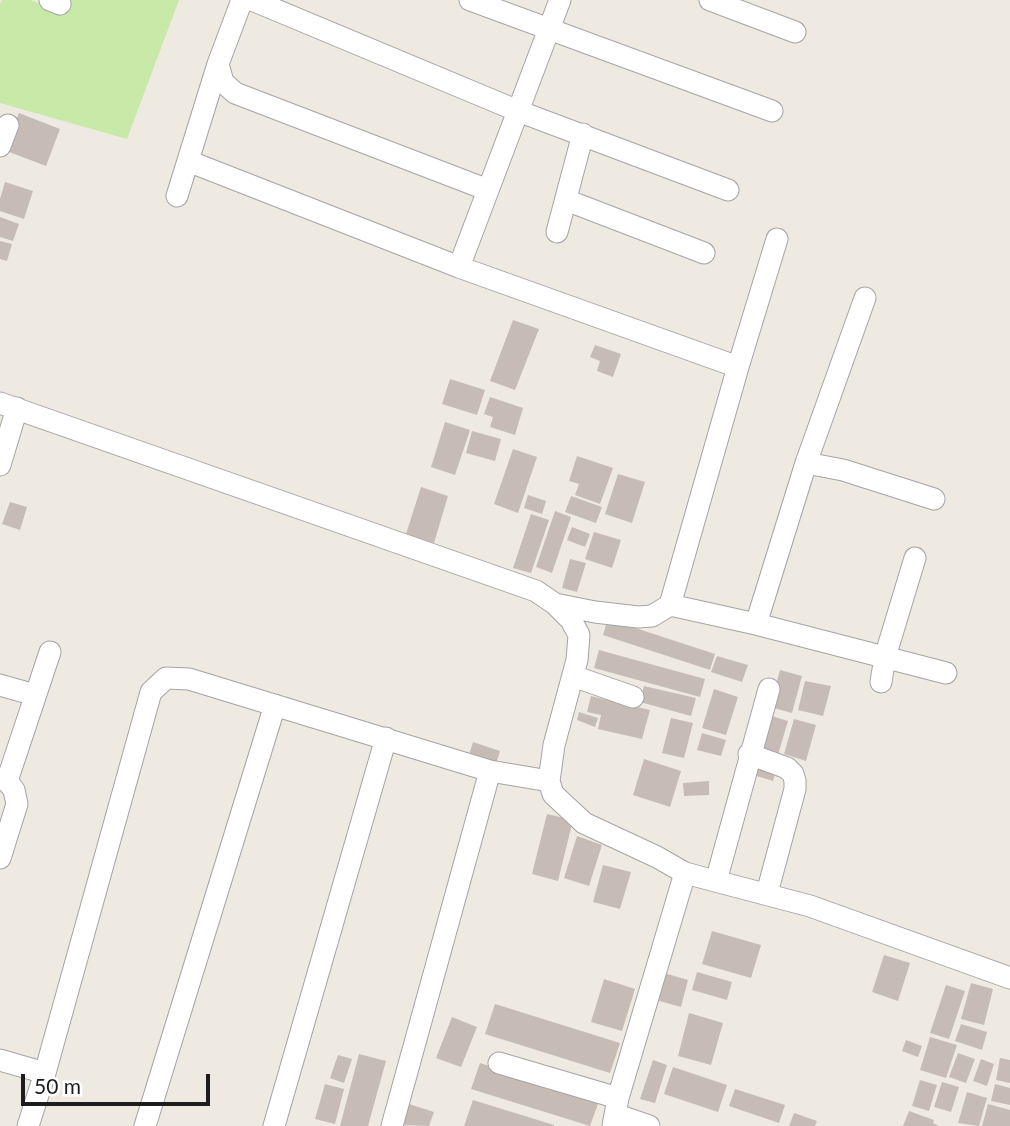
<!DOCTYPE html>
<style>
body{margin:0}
#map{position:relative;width:1010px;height:1126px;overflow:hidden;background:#eeeae2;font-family:Lato,sans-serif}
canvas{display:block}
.scale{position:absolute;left:21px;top:1074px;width:189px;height:32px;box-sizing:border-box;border:4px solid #1d1d1d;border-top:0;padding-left:9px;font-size:21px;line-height:24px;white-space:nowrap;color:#1d1d1d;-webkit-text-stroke:5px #fff;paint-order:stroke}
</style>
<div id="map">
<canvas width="1010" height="1126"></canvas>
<div class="scale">50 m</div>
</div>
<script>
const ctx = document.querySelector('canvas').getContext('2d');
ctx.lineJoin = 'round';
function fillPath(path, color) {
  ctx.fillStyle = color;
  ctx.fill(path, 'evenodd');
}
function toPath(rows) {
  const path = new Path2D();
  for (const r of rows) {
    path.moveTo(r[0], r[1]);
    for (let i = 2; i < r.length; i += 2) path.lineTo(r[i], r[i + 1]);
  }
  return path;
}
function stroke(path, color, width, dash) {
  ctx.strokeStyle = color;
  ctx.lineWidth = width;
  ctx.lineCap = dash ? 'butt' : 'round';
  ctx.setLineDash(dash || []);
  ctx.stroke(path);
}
const grass = toPath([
 [2,0,30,0,65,12,70,0,179,0,127,139,0,103,0,4]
]);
const building = toPath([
 [19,113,60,129,46,166,4,150],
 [5,182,33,191,24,219,0,211,0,199],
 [0,217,19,224,13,241,0,237],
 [0,241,12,244,7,261,0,259],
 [513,320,539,329,515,390,490,381],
 [595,345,621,354,613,377,597,371,600,361,590,357],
 [450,379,485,390,477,415,442,404],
 [490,397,523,408,515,435,490,427,493,417,484,414],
 [445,422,470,430,455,475,431,467],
 [472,431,501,439,495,461,466,453],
 [513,449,537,457,518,513,494,504],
 [577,456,613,468,600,504,575,495,579,484,569,481],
 [618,474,645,482,632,523,605,514],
 [421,487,448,496,434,543,406,534],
 [528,495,546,501,542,514,524,508],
 [571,496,602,507,596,523,565,512],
 [10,502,27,507,20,530,2,524],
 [555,511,571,517,552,573,536,567],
 [531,514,549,520,531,573,513,568],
 [572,527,590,534,585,547,567,540],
 [594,532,621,540,612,568,585,559],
 [570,559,586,563,577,592,562,588],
 [608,619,715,654,710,670,603,635],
 [599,650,705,679,700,697,594,668],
 [717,656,748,665,742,682,711,672],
 [780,670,802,676,792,713,770,707],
 [805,681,831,686,823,716,798,710],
 [644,686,696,698,691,716,640,702],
 [714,689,738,697,726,735,702,728],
 [591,696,650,710,642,739,598,729,601,715,587,712],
 [579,712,598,718,595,727,577,720],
 [765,714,788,721,777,758,754,751],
 [671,718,693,723,684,758,662,753],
 [794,719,816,725,806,761,784,754],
 [702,733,726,740,721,756,697,750],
 [473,742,500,751,495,767,468,758],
 [752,758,777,766,773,781,747,773],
 [644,759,681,771,670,807,633,795],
 [709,781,709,795,684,796,683,783],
 [547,814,573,820,558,881,532,874],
 [577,836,602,845,589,886,564,878],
 [603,865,631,872,620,909,593,902],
 [712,931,761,945,751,978,702,964],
 [884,955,910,963,898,1001,872,992],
 [697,972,732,982,727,1000,692,990],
 [664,973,688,980,681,1007,656,1000],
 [604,979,635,989,622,1031,591,1022],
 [971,983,993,989,984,1025,961,1019],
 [946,985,965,991,949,1039,930,1033],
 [495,1004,620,1043,610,1073,485,1034],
 [689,1013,723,1023,711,1065,678,1056],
 [452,1017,477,1027,461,1067,436,1058],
 [961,1024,987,1032,982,1050,955,1041],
 [930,1037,957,1045,946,1078,920,1070],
 [906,1040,922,1046,918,1057,902,1051],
 [958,1053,975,1059,966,1083,949,1077],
 [359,1054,386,1061,368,1126,340,1126],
 [338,1055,352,1059,344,1083,330,1078],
 [1000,1058,1010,1060,1010,1083,996,1080],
 [981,1059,994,1064,987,1086,973,1081],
 [653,1060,667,1065,655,1103,640,1099],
 [480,1063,599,1101,590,1126,471,1089],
 [673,1067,727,1085,718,1112,664,1094],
 [920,1080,937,1085,929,1111,912,1106],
 [942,1082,959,1087,951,1112,934,1107],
 [325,1084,344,1089,335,1124,315,1119],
 [995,1084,1010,1088,1010,1105,991,1101],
 [735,1089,785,1105,779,1123,729,1106],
 [967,1092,987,1098,979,1126,958,1123],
 [473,1100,554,1125,554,1126,464,1126],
 [406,1103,434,1112,429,1126,399,1125],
 [988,1104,1010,1110,1010,1126,982,1126],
 [909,1111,934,1120,933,1123,939,1126,903,1126],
 [794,1113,817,1121,815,1126,789,1126]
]);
const minor = toPath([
 [50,0,60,4],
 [242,0,218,64,223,82,235,93,488,190],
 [252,0,518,111,728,190],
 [470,0,772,111],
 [710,0,795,32],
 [0,146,8,125],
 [188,161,459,267,738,367,670,605],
 [177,196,218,64],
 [566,200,704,253],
 [557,232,583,134],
 [459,267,560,0],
 [738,367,777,239],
 [0,403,536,591,555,604,571,620,579,635,577,660,554,745,549,781,553,794,584,823,657,857,685,873,810,906,1010,978],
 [806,463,865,298],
 [0,465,17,408],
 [555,604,595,612,638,617,652,616,670,605,756,624,806,463,843,470,934,499],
 [756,624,946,673],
 [573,676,633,697],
 [881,682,885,657,915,558],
 [0,685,35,695],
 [749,754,787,768,793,774,795,781,795,789,767,893],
 [490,771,549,781],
 [0,779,7,781,14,790,17,804,0,858],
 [7,781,50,652],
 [716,881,769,689],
 [0,1060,45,1073,151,692,166,678,189,679,490,771,392,1126],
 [499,1063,618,1098],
 [617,1115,649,1126],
 [28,1126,45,1073],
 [145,1126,275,705],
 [274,1126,386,738],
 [613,1126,618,1098,685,873]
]);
fillPath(grass, '#c8e9a7');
fillPath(building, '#c6bcb5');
stroke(minor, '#a4a4a4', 23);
stroke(minor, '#fff', 21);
</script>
